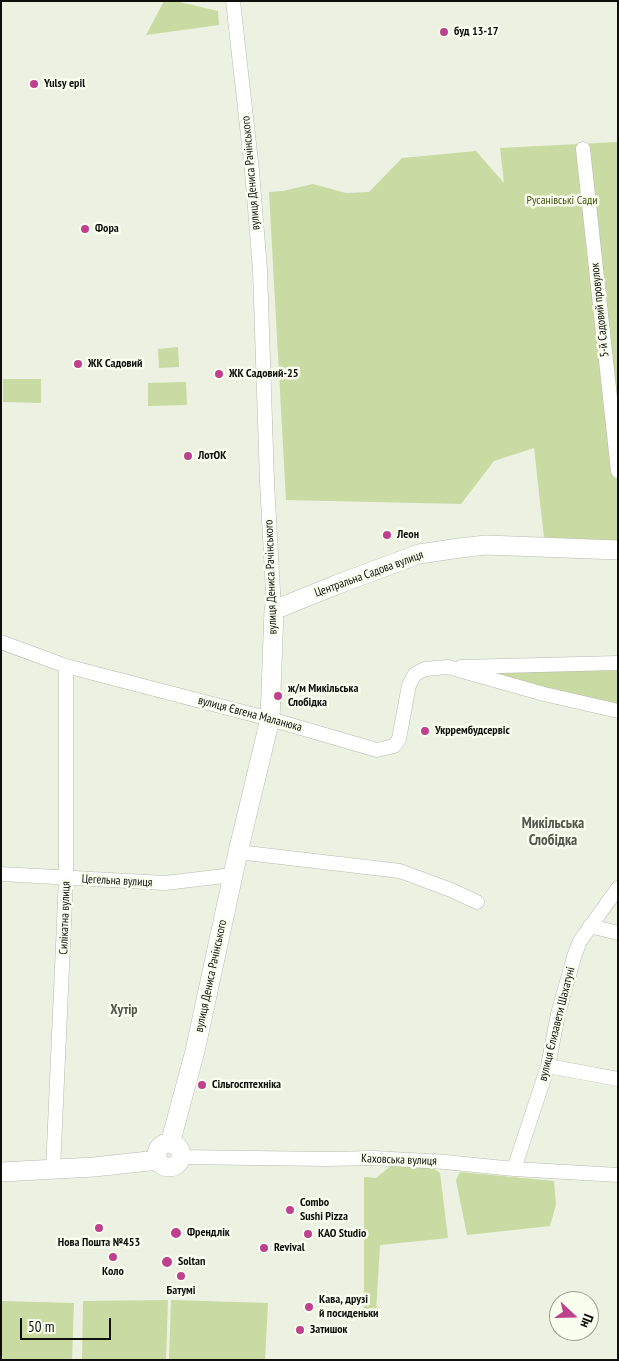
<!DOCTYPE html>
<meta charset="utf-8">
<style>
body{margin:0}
#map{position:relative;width:619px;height:1361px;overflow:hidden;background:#ecf1e2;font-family:"PT Sans Narrow",sans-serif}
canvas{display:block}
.frame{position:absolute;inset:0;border:2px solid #0f100c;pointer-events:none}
.north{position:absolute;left:549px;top:1291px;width:50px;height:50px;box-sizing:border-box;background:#f9feef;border:1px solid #9b9f94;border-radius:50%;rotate:111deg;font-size:14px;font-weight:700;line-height:20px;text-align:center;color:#0f100c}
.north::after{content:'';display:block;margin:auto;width:18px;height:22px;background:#bf408d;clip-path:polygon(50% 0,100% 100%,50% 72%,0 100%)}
.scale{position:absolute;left:20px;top:1318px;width:91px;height:22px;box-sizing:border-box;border:2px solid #0f100c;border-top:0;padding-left:6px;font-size:15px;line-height:18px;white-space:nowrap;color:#0f100c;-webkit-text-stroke:4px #f9feef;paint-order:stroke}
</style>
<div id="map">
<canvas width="619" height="1361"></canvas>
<div class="frame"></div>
<div class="north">Пн</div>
<div class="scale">50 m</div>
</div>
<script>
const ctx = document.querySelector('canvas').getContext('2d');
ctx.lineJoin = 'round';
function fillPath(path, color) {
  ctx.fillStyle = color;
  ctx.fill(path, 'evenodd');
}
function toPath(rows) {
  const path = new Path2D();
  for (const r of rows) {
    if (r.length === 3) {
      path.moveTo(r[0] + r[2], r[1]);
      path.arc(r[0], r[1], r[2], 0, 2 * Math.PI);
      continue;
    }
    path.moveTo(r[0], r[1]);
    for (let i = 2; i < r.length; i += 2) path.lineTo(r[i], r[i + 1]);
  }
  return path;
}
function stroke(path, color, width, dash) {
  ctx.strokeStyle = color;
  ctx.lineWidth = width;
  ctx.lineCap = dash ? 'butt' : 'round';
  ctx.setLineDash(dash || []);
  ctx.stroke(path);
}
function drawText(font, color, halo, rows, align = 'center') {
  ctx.font = font + ' "PT Sans Narrow",sans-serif';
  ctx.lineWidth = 5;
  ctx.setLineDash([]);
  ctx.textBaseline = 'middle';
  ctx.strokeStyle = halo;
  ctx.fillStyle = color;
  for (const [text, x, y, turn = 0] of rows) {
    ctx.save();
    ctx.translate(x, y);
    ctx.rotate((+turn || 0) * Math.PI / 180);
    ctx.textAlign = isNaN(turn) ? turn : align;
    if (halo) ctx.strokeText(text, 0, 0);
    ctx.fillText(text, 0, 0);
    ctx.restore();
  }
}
const green = toPath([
 [164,1,175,1,218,11,219,25,146,35],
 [618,142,618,541,544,538,534,448,494,461,461,504,286,500,269,192,283,191,313,184,346,193,369,192,402,158,476,151,504,183,500,148],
 [178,347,179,367,159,368,158,349],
 [3,379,41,379,41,403,3,402],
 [186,382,187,405,148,406,148,383],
 [476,670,618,670,618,705],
 [392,1165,433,1168,440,1173,448,1238,380,1245,376,1312,364,1313,364,1177,376,1178],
 [460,1172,554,1181,556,1205,550,1226,467,1235,456,1180],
 [168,1300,166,1360,82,1360,83,1301],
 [171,1300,268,1303,265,1360,169,1360],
 [2,1301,74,1303,72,1360,1,1360]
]);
const minor = toPath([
 [233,1,252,171,260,270,267,482,274,610],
 [583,149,618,471],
 [1,642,66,666,270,719,377,750,394,746,399,739,409,685,415,674,425,669,448,667,544,694,618,711],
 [461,667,618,663],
 [238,852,400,871,451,890,477,902],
 [1,874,165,883,233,875],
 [590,926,618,933],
 [548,1066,618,1079],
 [180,1157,327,1159,374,1158,445,1162,514,1169,618,1175],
 [514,1169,548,1066,558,1014,574,957,580,941,618,888],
 [53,1170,66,878,66,666]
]);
const secondary = toPath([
 [169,1155,12],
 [170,1144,195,1051,238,852,270,719,274,610,336,585,419,554,460,548,486,545,618,550],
 [1,1172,94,1167,158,1160]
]);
const markers = [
 [444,32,5,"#bf408d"],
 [34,84,5,"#bf408d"],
 [85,229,5,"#bf408d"],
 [78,364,5,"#bf408d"],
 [219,374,5,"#bf408d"],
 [188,456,5,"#bf408d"],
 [387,535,5,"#bf408d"],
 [278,696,5,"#bf408d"],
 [425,731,5,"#bf408d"],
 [202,1085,5,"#bf408d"],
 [290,1210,5,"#bf408d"],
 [99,1228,5,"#bf408d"],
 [176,1233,6,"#bf408d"],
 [308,1234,5,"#bf408d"],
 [264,1248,5,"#bf408d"],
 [113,1257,5,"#bf408d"],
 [167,1262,6,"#bf408d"],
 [181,1276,5,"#bf408d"],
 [309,1307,5,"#bf408d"],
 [300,1330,5,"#bf408d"]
];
const poiNames = [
 ["буд 13-17",454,32],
 ["Yulsy epil",44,84],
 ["Фора",95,229],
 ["ЖК Садовий",88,364],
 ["ЖК Садовий-25",229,374],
 ["ЛотОК",198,456],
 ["Леон",397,535],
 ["ж/м Микільська",288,689],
 ["Слобідка",288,703],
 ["Укррембудсервіс",435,731],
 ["Сільгосптехніка",212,1085],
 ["Combo",300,1203],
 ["Sushi Pizza",300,1217],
 ["Френдлік",187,1233],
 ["KAO Studio",318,1234],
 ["Нова Пошта №453",99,1243,"center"],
 ["Revival",274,1248],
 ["Soltan",178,1262],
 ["Коло",113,1272,"center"],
 ["Батумі",181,1291,"center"],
 ["Кава, друзі",319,1300],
 ["й посиденьки",319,1314],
 ["Затишок",310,1330]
];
const streetNames = [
 ["вулиця Дениса Рачінського",251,173,-95],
 ["5-й Садовий провулок",600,310,-96],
 ["Центральна Садова вулиця",369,574,-20],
 ["вулиця Дениса Рачінського",271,577,-92],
 ["вулиця Євгена Маланюка",250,714,15],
 ["Цегельна вулиця",117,881,3],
 ["Силікатна вулиця",65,918,-88],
 ["вулиця Дениса Рачінського",211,976,-78],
 ["вулиця Єлизавети Шахатуні",557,1024,-76],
 ["Каховська вулиця",399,1160,2]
];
const parkNames = [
 ["Русанівські Сади",562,201]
];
const neighbourhoodNames = [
 ["Хутір",124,1010]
];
const quarterNames = [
 ["Микільська",553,824],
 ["Слобідка",553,841]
];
fillPath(green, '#c9daa2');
stroke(minor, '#b7bbad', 15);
stroke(secondary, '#b7bbad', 20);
stroke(minor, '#fff', 14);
stroke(secondary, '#fff', 19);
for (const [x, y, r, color] of markers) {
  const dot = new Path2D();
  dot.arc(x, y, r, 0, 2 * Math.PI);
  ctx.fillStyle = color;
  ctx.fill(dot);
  stroke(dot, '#f9feef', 2);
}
drawText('bold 12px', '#0f100c', '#f9feef', poiNames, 'left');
drawText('12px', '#0f100c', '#f9feef', streetNames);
drawText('12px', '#455410', '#f9feef', parkNames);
drawText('bold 14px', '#53574b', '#f9feef', neighbourhoodNames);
drawText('bold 15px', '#53574b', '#f9feef', quarterNames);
</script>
